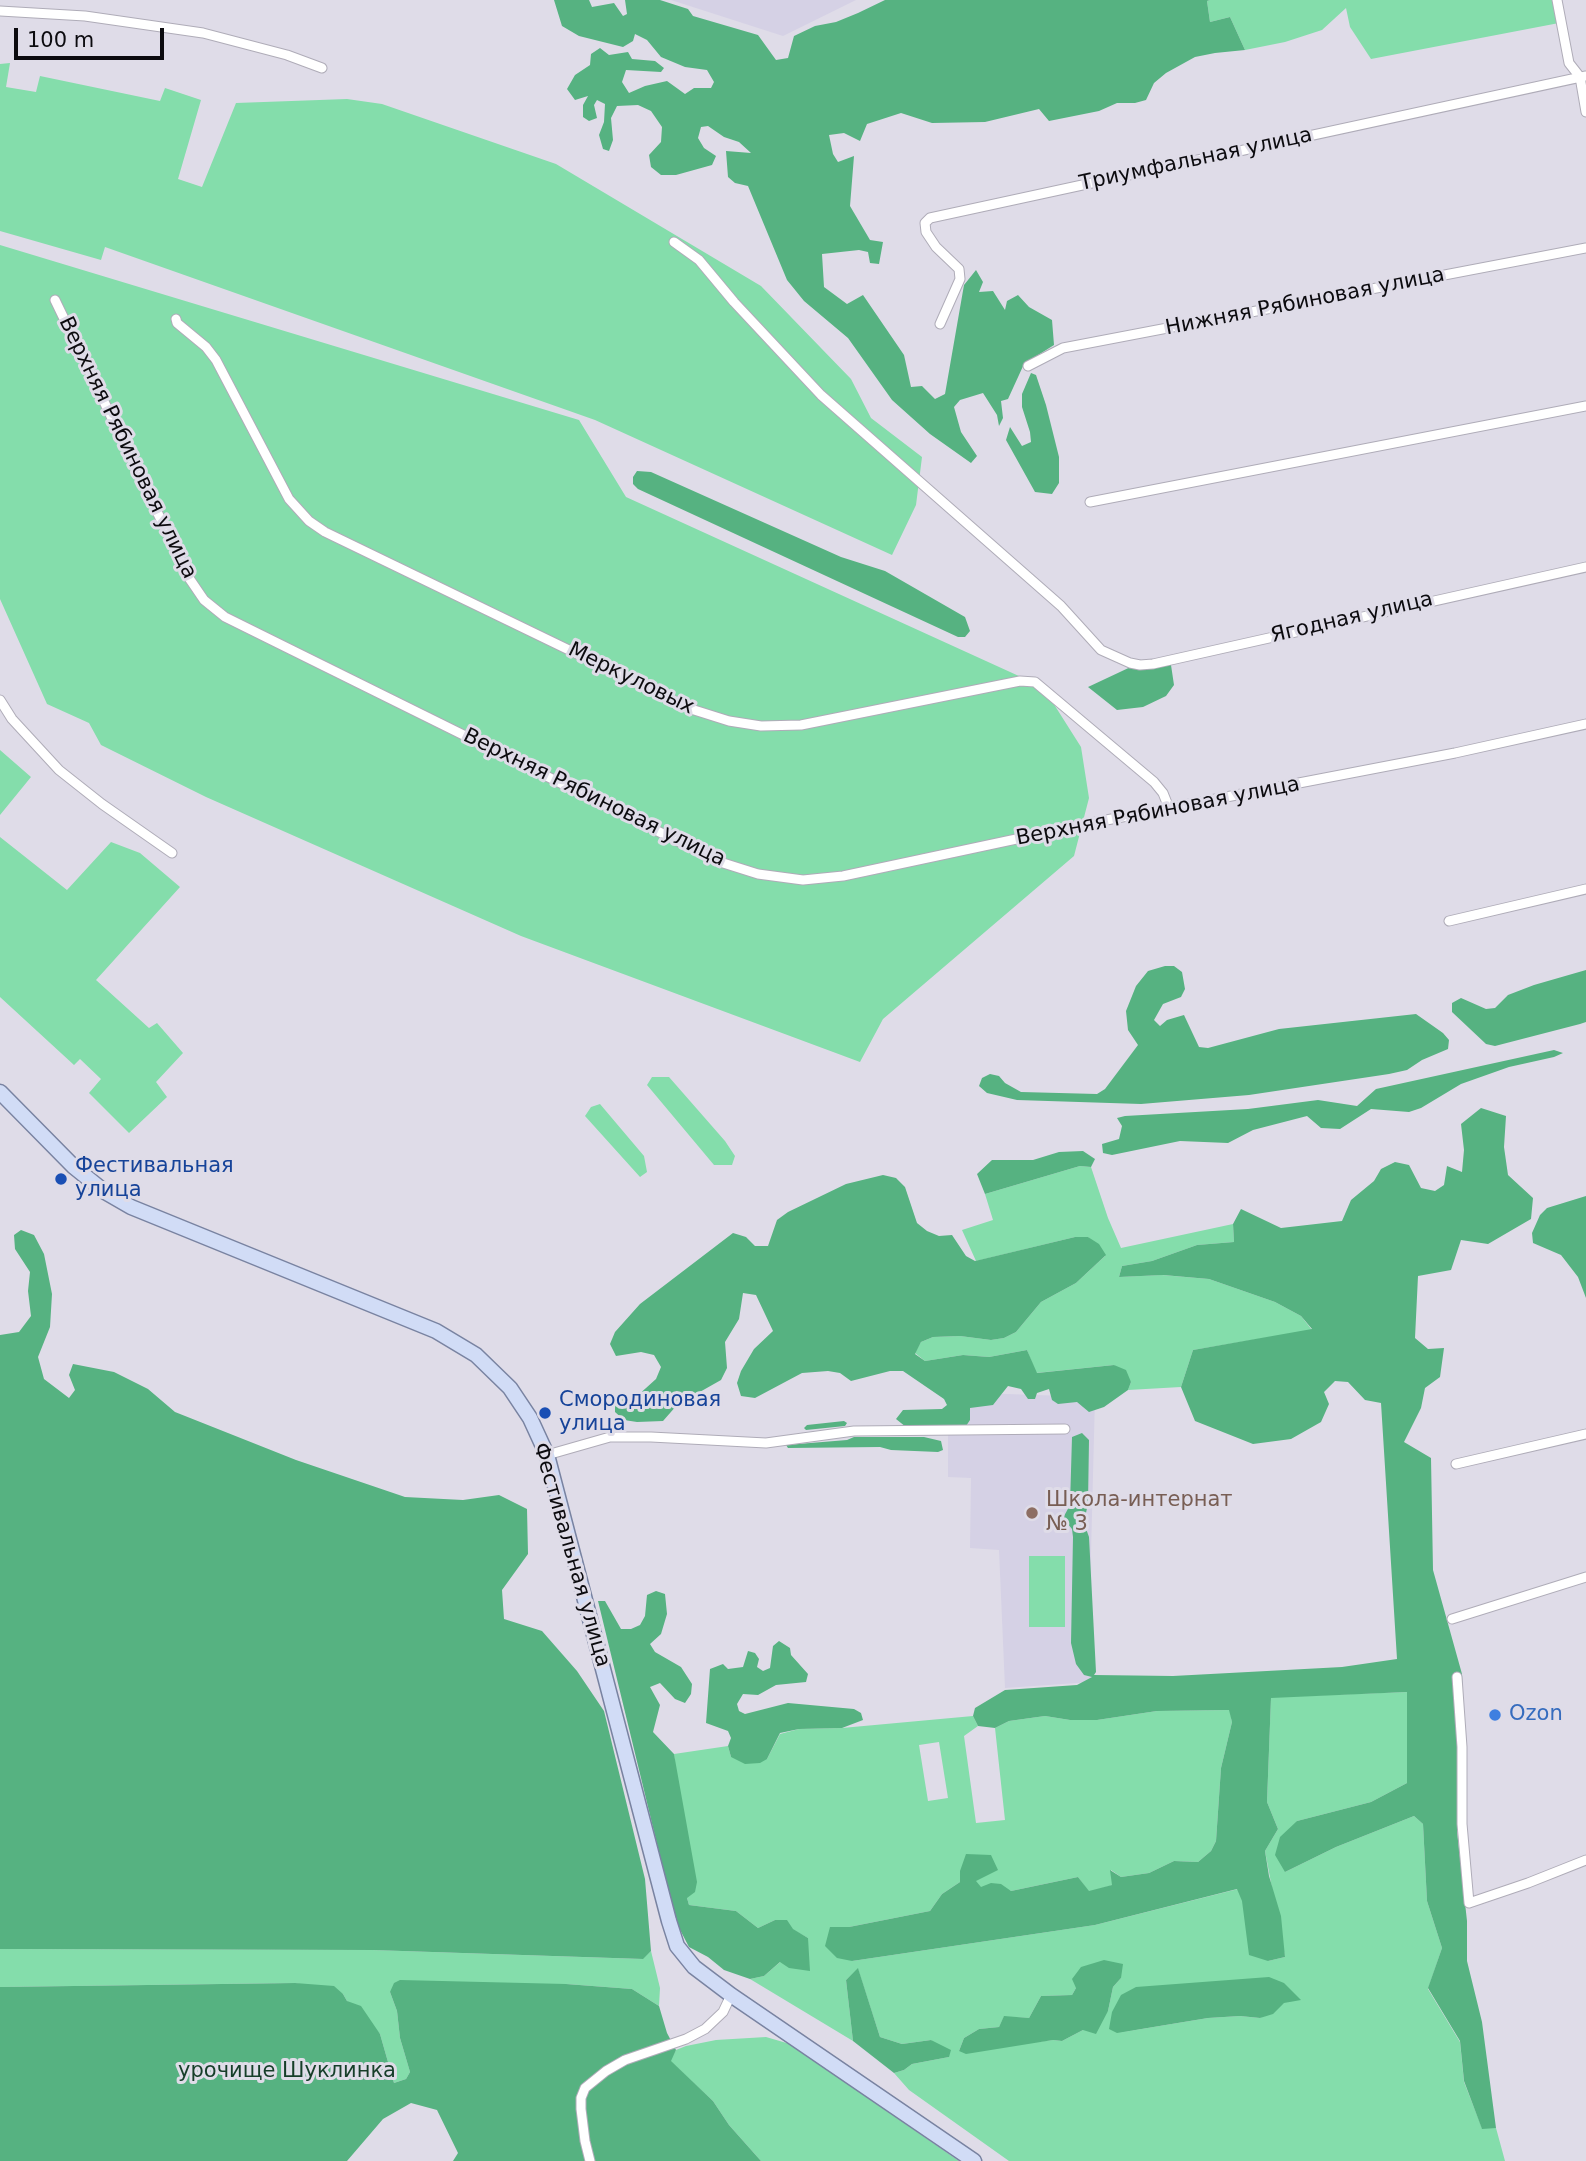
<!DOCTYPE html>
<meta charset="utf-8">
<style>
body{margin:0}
#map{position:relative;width:1586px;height:2161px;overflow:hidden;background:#dfdce8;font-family:"DejaVu Sans",sans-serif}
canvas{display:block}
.scale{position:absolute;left:14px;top:28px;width:150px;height:32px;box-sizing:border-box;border:4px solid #0c0b0f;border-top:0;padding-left:9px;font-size:21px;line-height:24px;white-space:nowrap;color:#0c0b0f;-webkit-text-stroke:5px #dfdce8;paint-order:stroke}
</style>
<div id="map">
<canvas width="1586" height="2161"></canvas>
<div class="scale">100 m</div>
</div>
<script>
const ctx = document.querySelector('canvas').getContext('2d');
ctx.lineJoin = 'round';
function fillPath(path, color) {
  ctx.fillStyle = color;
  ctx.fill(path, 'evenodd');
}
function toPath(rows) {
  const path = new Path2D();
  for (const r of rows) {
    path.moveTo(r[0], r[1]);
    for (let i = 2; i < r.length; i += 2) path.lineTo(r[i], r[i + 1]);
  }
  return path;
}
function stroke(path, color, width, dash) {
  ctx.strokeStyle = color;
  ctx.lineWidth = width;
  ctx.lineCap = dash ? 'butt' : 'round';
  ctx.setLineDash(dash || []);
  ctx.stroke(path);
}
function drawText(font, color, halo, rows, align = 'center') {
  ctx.font = font + ' "DejaVu Sans",sans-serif';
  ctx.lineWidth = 6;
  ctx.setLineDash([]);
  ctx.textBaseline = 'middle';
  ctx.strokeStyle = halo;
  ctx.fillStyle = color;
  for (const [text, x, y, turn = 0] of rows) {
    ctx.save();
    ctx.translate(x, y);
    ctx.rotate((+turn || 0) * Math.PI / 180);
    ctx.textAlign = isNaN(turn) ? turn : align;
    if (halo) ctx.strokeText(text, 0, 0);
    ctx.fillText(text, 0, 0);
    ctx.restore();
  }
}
const built = toPath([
 [671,0,856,0,783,36],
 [948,1392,1095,1397,1091,1553,1092,1682,1005,1688,999,1550,970,1548,971,1478,948,1477]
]);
const green = toPath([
 [1210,0,1553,0,1559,23,1371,59,1350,27,1346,8,1322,30,1285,42,1245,50,1230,17,1210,22,1207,1],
 [10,63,6,87,36,92,40,76,160,101,165,88,201,100,178,179,202,187,236,103,347,99,382,104,556,164,761,286,851,379,871,418,922,457,916,505,892,555,595,420,105,247,101,260,0,231,0,64],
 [0,245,579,420,626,497,1043,687,1081,747,1089,798,1074,856,883,1019,860,1062,521,936,206,797,101,745,89,723,47,704,0,599],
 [0,750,31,777,0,815],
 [0,837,67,890,111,842,140,853,180,887,96,980,149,1028,157,1023,183,1053,156,1082,167,1097,129,1133,89,1093,101,1079,80,1059,74,1065,0,997],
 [652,1077,669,1077,725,1141,735,1156,732,1165,714,1165,647,1085],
 [600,1104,644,1156,647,1172,640,1177,585,1116,591,1107],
 [1080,1166,1091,1167,1108,1218,1121,1248,1233,1224,1234,1242,1197,1245,1152,1261,1122,1266,1119,1277,1162,1275,1209,1279,1275,1302,1301,1316,1312,1330,1193,1350,1181,1387,1128,1390,1131,1382,1114,1365,1036,1373,1027,1350,989,1357,963,1355,925,1361,915,1353,921,1342,933,1337,960,1336,991,1340,1004,1338,1016,1332,1041,1302,1076,1283,1105,1256,1088,1237,1075,1237,976,1261,962,1230,993,1220,985,1194],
 [1029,1556,1065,1556,1065,1627,1029,1627],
 [1408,1692,1407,1783,1371,1802,1297,1821,1285,1872,1336,1847,1414,1816,1423,1824,1427,1901,1442,1948,1428,1989,1460,2042,1464,2082,1482,2128,1496,2128,1505,2161,1009,2161,909,2090,894,2073,904,2070,912,2064,949,2057,931,2040,902,2044,880,2037,858,1969,846,1980,853,2041,750,1979,764,1976,808,1938,775,1920,758,1928,736,1911,689,1905,687,1898,674,1754,728,1746,731,1757,767,1759,780,1734,799,1729,842,1728,973,1716,978,1726,964,1736,976,1823,1005,1820,995,1728,1009,1721,1045,1716,1070,1720,1097,1720,1157,1711,1230,1710,1232,1722,1221,1768,1216,1841,1211,1851,1198,1862,1174,1861,1149,1873,1121,1877,1111,1870,1113,1885,1089,1892,1078,1877,1011,1891,991,1884,981,1888,960,1871,960,1882,942,1894,930,1911,849,1927,830,1927,852,1961,1095,1925,1238,1889,1268,1961,1285,1957,1265,1851,1278,1829,1267,1802,1271,1697],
 [939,1742,948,1798,928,1801,919,1745],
 [1121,1978,1113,1987,1108,2011,1083,2030,1062,2041,1053,2040,959,2051,964,2038,979,2029,999,2027,1004,2017,1029,2018,1041,1996,1072,1995,1076,1988],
 [1301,2000,1284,2003,1260,2018,1240,2016,1208,2018,1117,2033],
 [0,1949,372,1950,642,1959,651,1951,660,1988,659,2006,632,1989,566,1984,390,1992,397,2011,400,2038,410,2072,406,2079,394,2083,380,2034,347,2001,343,1994,295,1983,0,1987],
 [766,2037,790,2044,959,2161,761,2161,729,2125,713,2101,670,2061,676,2050,686,2046,716,2040]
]);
const forest = toPath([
 [554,0,589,0,592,7,614,3,623,16,627,14,625,0,660,0,688,9,693,16,758,35,776,60,788,58,794,36,815,26,836,22,858,13,885,0,1210,0,1207,1,1210,22,1230,17,1245,50,1215,53,1195,57,1166,73,1154,83,1146,100,1135,103,1117,103,1099,111,1049,121,1039,109,985,122,932,123,901,113,867,124,860,141,844,133,829,135,833,154,838,162,854,156,850,206,870,240,883,242,879,264,870,263,868,252,859,250,822,254,824,287,847,304,863,295,904,355,911,387,922,386,935,399,945,394,964,285,976,270,983,282,979,292,993,291,1005,310,1007,301,1018,295,1029,307,1052,320,1054,345,1024,364,1008,399,1001,401,1003,418,999,426,997,415,983,393,960,400,954,407,961,432,977,456,971,463,930,434,892,400,848,338,804,301,787,280,748,186,735,183,728,177,726,151,751,153,739,142,724,137,708,126,701,127,698,138,704,148,716,156,712,165,676,175,661,175,651,167,649,155,661,142,662,127,651,111,638,105,617,106,611,118,613,140,609,151,603,149,599,135,604,122,605,104,597,100,594,105,597,118,589,121,583,117,583,105,588,96,575,100,567,89,575,75,590,65,591,54,600,48,609,55,628,52,632,59,655,61,664,68,661,72,626,70,622,82,629,93,645,86,667,81,685,94,694,88,711,88,714,82,707,70,685,67,661,57,647,40,635,34,633,41,623,47,579,36,562,26],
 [1031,373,1036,375,1046,405,1059,457,1059,483,1052,494,1035,492,1006,440,1010,427,1022,446,1031,442,1030,432,1022,407,1022,394],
 [637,471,651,472,841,557,885,571,965,617,970,631,965,637,958,637,638,489,633,484,633,477],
 [1162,658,1171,665,1174,685,1166,696,1143,707,1117,710,1088,687,1137,664],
 [1165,966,1174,966,1182,972,1185,989,1181,997,1163,1004,1154,1020,1160,1026,1167,1020,1184,1015,1199,1047,1208,1048,1279,1029,1416,1014,1443,1033,1449,1040,1448,1049,1422,1060,1407,1070,1389,1074,1249,1095,1141,1104,1017,1100,987,1093,979,1086,982,1078,990,1074,999,1076,1005,1083,1021,1092,1097,1094,1105,1089,1138,1045,1128,1030,1126,1011,1136,986,1148,971],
 [1586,970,1586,1022,1580,1024,1495,1046,1486,1044,1452,1012,1452,1003,1461,998,1486,1009,1495,1008,1508,995,1534,985],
 [1554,1050,1563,1053,1554,1057,1509,1067,1461,1084,1421,1108,1409,1112,1371,1109,1340,1129,1321,1128,1307,1116,1253,1130,1228,1143,1180,1141,1112,1155,1103,1153,1102,1144,1119,1139,1122,1126,1117,1118,1125,1116,1248,1109,1318,1100,1357,1106,1376,1089],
 [1481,1108,1506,1116,1504,1147,1508,1175,1533,1198,1531,1219,1488,1244,1461,1240,1451,1270,1418,1276,1415,1338,1428,1349,1444,1348,1440,1377,1425,1388,1421,1408,1404,1442,1431,1458,1433,1570,1462,1674,1463,1712,1457,1831,1467,1921,1467,1961,1482,2022,1496,2128,1482,2129,1464,2081,1460,2041,1428,1988,1442,1948,1427,1901,1423,1824,1414,1816,1336,1847,1285,1872,1275,1855,1280,1837,1297,1821,1371,1802,1407,1783,1407,1692,1271,1698,1267,1802,1278,1829,1265,1851,1269,1876,1281,1916,1285,1957,1268,1961,1249,1955,1242,1901,1237,1889,1095,1925,852,1961,837,1958,825,1946,830,1927,849,1927,930,1911,942,1894,960,1882,960,1871,966,1854,991,1855,998,1870,976,1881,981,1887,991,1883,1001,1884,1011,1891,1078,1877,1089,1891,1112,1885,1110,1870,1121,1877,1149,1873,1174,1861,1198,1862,1211,1851,1216,1841,1221,1768,1232,1722,1229,1710,1157,1711,1097,1720,1070,1720,1045,1716,1009,1721,995,1728,978,1726,973,1716,975,1708,1005,1690,1077,1685,1092,1677,1084,1675,1076,1664,1071,1643,1073,1537,1072,1529,1063,1518,1070,1505,1072,1437,1082,1433,1089,1440,1088,1503,1084,1523,1089,1537,1096,1672,1094,1675,1173,1676,1342,1667,1397,1659,1381,1403,1365,1400,1348,1382,1335,1381,1324,1392,1329,1404,1321,1422,1291,1439,1253,1444,1195,1421,1181,1387,1193,1350,1312,1329,1301,1316,1275,1302,1209,1279,1163,1275,1119,1277,1122,1266,1152,1261,1197,1245,1234,1242,1233,1224,1241,1209,1281,1228,1342,1221,1351,1200,1374,1181,1381,1169,1395,1162,1409,1165,1421,1188,1435,1191,1444,1185,1447,1166,1462,1172,1464,1150,1461,1124],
 [1083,1151,1095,1159,1091,1167,1080,1166,985,1194,977,1174,992,1160,1033,1160,1059,1152],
 [883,1175,896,1178,905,1187,917,1223,927,1231,939,1236,952,1235,966,1256,975,1261,1075,1237,1088,1237,1099,1244,1106,1255,1076,1283,1041,1302,1016,1332,1004,1338,991,1340,960,1336,933,1337,921,1342,915,1354,925,1361,963,1355,989,1357,1027,1350,1037,1373,1114,1365,1126,1370,1131,1382,1128,1390,1104,1407,1089,1412,1077,1402,1058,1404,1052,1400,1049,1389,1037,1393,1035,1399,1028,1399,1021,1389,1008,1386,993,1405,970,1408,970,1420,966,1426,906,1427,896,1419,903,1410,942,1409,947,1405,944,1399,903,1371,890,1371,851,1381,840,1373,828,1371,802,1373,755,1398,741,1396,737,1383,741,1371,754,1349,773,1331,756,1295,743,1293,739,1319,725,1342,727,1368,721,1380,698,1393,685,1396,663,1421,637,1422,624,1420,615,1412,615,1398,636,1397,656,1379,661,1367,654,1355,641,1352,616,1356,610,1344,615,1332,640,1304,733,1233,746,1237,755,1246,768,1246,777,1220,788,1212,846,1184],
 [1586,1196,1586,1298,1578,1277,1561,1255,1533,1243,1532,1233,1540,1215,1547,1208],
 [21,1230,34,1235,44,1254,52,1294,50,1327,38,1357,44,1379,69,1398,75,1390,69,1375,73,1364,114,1372,148,1389,175,1412,296,1460,405,1497,463,1500,499,1495,527,1509,528,1554,502,1590,504,1619,542,1631,577,1671,604,1711,645,1879,651,1951,643,1959,372,1950,0,1949,0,1335,19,1332,31,1316,28,1291,30,1272,15,1249,14,1235],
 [844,1421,847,1423,845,1426,806,1430,804,1428,807,1425],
 [854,1437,924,1437,941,1441,943,1450,938,1452,891,1450,880,1447,788,1448,786,1445,847,1440],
 [656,1591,665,1594,667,1614,661,1634,650,1644,655,1652,681,1667,692,1684,691,1694,685,1703,675,1699,660,1683,650,1687,660,1705,653,1732,674,1754,697,1882,695,1892,687,1898,689,1905,736,1911,758,1928,775,1920,787,1920,793,1929,808,1938,810,1971,789,1968,780,1962,764,1976,750,1979,724,1970,708,1957,689,1947,676,1922,598,1601,605,1601,621,1629,631,1629,640,1625,645,1616,647,1595],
 [779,1641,790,1648,791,1655,808,1674,806,1682,776,1685,758,1695,743,1694,737,1704,739,1711,745,1714,788,1703,854,1709,861,1713,863,1720,842,1728,799,1729,780,1733,767,1759,760,1763,745,1764,731,1757,728,1746,731,1738,728,1731,706,1723,710,1669,723,1664,728,1669,743,1667,748,1651,755,1653,759,1659,757,1667,763,1671,770,1668,773,1646],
 [1104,1960,1123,1964,1121,1978,1113,1987,1108,2011,1096,2034,1083,2030,1062,2041,1053,2040,966,2054,959,2051,964,2038,979,2029,999,2027,1004,2016,1029,2018,1041,1996,1072,1995,1076,1988,1072,1979,1081,1967],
 [858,1968,880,2037,902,2044,931,2040,951,2050,949,2057,912,2064,904,2070,894,2073,853,2041,846,1980],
 [1269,1977,1284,1983,1301,2000,1284,2003,1273,2014,1260,2018,1240,2016,1208,2018,1117,2033,1109,2029,1112,2012,1121,1995,1136,1987],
 [400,1980,566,1984,632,1989,659,2006,667,2033,676,2050,671,2061,713,2101,729,2125,761,2161,453,2161,458,2153,437,2110,411,2103,383,2119,347,2161,0,2161,0,1987,295,1983,334,1986,343,1994,347,2001,361,2006,380,2034,394,2083,406,2079,410,2072,400,2038,397,2011,390,1992,394,1983]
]);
const street = toPath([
 [1557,0,1569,63,1580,77,1586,112],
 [0,11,85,16,203,33,287,55,322,68],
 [674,242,699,260,734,302,821,395,1061,606,1101,650,1130,663,1140,665,1153,664,1586,567],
 [55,300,189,578,204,600,225,617,720,862,758,874,803,880,843,876,1096,822,1455,753,1586,724],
 [176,319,177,323,206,347,216,360,289,499,309,521,325,532,691,709,729,721,761,726,801,725,1020,681,1035,682,1154,782,1163,793,1169,808],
 [940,324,960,279,959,269,936,247,926,232,925,223,930,218,1586,76],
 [1028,366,1063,348,1586,248],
 [1090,502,1586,406],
 [0,700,12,719,59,770,102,804,172,853],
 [1449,921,1586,889],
 [547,1455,610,1437,651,1437,766,1443,854,1431,1065,1429],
 [1456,1464,1586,1434],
 [1452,1619,1586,1577],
 [1457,1677,1462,1747,1462,1824,1469,1903,1528,1883,1586,1860],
 [590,2161,585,2141,581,2109,581,2098,585,2088,606,2071,625,2060,686,2039,705,2029,723,2012,731,1995]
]);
const primary = toPath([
 [0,1092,74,1167,105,1192,131,1207,436,1331,476,1355,510,1388,530,1418,547,1455,669,1921,677,1946,694,1967,731,1995,974,2161]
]);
const markers = [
 [61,1179,7,"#1a4fb4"],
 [545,1413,7,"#1a4fb4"],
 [1032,1513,7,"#8d6e63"],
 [1495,1715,7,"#3f7fe0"]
];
const streetNames = [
 ["Триумфальная улица",1196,160,-12],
 ["Нижняя Рябиновая улица",1305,302,-11],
 ["Верхняя Рябиновая улица",127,448,64],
 ["Ягодная улица",1352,618,-13],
 ["Меркуловых",631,679,26],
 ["Верхняя Рябиновая улица",594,798,26],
 ["Верхняя Рябиновая улица",1158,812,-11],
 ["Фестивальная улица",571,1555,74]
];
const transitNames = [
 ["Фестивальная",75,1167],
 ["улица",75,1191],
 ["Смородиновая",559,1401],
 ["улица",559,1425]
];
const educationNames = [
 ["Школа-интернат",1046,1501],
 ["№ 3",1046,1525]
];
const shopNames = [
 ["Ozon",1509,1715]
];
const parkNames = [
 ["урочище Шуклинка",287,2072]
];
fillPath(built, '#d5d1e5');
fillPath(green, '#84ddab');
fillPath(forest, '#56b281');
stroke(street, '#afacb8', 11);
stroke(primary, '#7983a1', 17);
stroke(street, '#fff', 9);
stroke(primary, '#d1dcf6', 14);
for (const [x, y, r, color] of markers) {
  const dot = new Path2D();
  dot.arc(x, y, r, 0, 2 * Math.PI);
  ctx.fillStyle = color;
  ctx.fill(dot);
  stroke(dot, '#dfdce8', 2.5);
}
drawText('21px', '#0c0b0f', '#dfdce8', streetNames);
drawText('21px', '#164399', '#dfdce8', transitNames, 'left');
drawText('21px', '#785e54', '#dfdce8', educationNames, 'left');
drawText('21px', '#366cbe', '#dfdce8', shopNames, 'left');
drawText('21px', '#163e29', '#dfdce8', parkNames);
</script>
